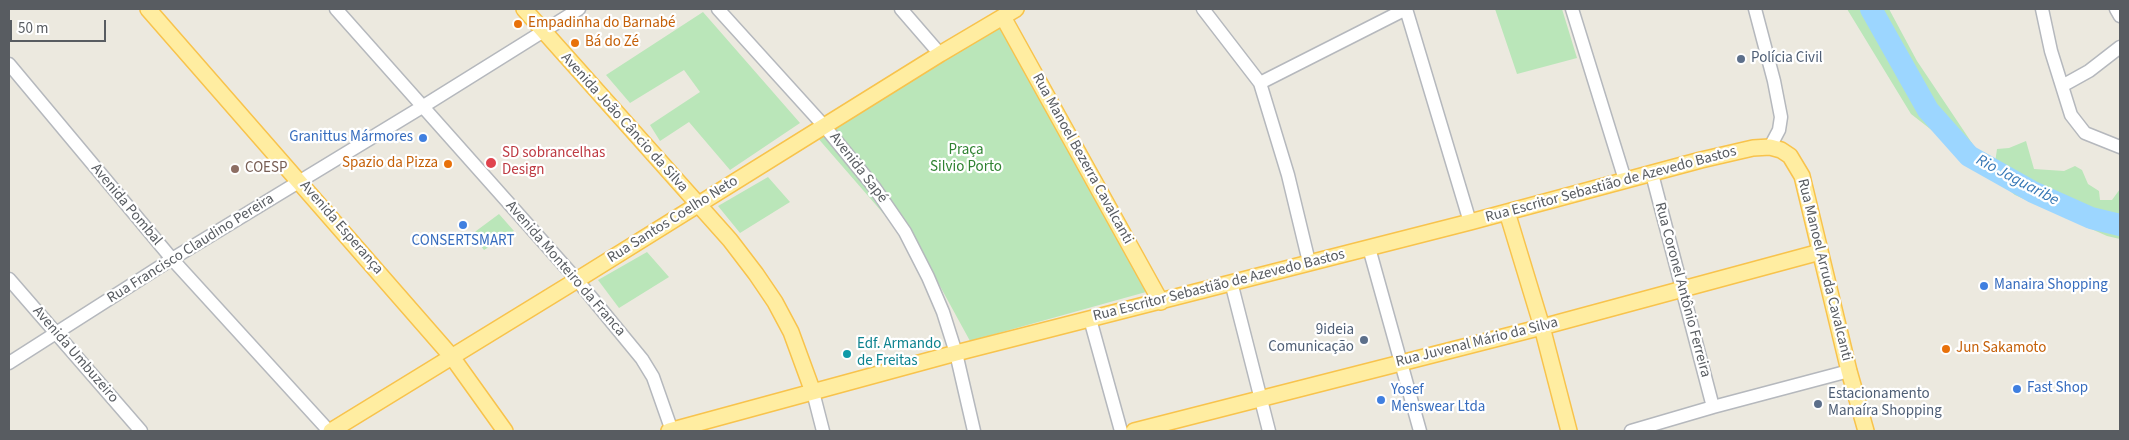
<!DOCTYPE html>
<meta charset="utf-8">
<style>
body{margin:0}
#map{position:relative;width:2129px;height:440px;overflow:hidden;background:#ece9df;font-family:"Source Sans 3",sans-serif}
canvas{display:block}
.frame{position:absolute;inset:0;border:10px solid #585c61;pointer-events:none}
.scale{position:absolute;left:10px;top:20px;width:96px;height:22px;box-sizing:border-box;border:2px solid #585c61;border-top:0;padding-left:6px;font-size:15px;line-height:18px;white-space:nowrap;color:#585c61;-webkit-text-stroke:4px #fff;paint-order:stroke}
</style>
<div id="map">
<canvas width="2129" height="440"></canvas>
<div class="frame"></div>
<div class="scale">50 m</div>
</div>
<script>
const ctx = document.querySelector('canvas').getContext('2d');
ctx.lineJoin = 'round';
function fillPath(path, color) {
  ctx.fillStyle = color;
  ctx.fill(path, 'evenodd');
}
function toPath(rows) {
  const path = new Path2D();
  for (const r of rows) {
    path.moveTo(r[0], r[1]);
    for (let i = 2; i < r.length; i += 2) path.lineTo(r[i], r[i + 1]);
  }
  return path;
}
function stroke(path, color, width, dash) {
  ctx.strokeStyle = color;
  ctx.lineWidth = width;
  ctx.lineCap = dash ? 'butt' : 'round';
  ctx.setLineDash(dash || []);
  ctx.stroke(path);
}
function drawText(font, color, halo, rows, align = 'center') {
  ctx.font = font + ' "Source Sans 3",sans-serif';
  ctx.lineWidth = 4.5;
  ctx.setLineDash([]);
  ctx.textBaseline = 'middle';
  ctx.strokeStyle = halo;
  ctx.fillStyle = color;
  for (const [text, x, y, turn = 0] of rows) {
    ctx.save();
    ctx.translate(x, y);
    ctx.rotate((+turn || 0) * Math.PI / 180);
    ctx.textAlign = isNaN(turn) ? turn : align;
    if (halo) ctx.strokeText(text, 0, 0);
    ctx.fillText(text, 0, 0);
    ctx.restore();
  }
}
const green = toPath([
 [1495,9,1562,9,1577,58,1517,74],
 [1847,9,1889,9,1917,61,1976,149,1995,163,1997,149,2009,148,2026,141,2034,169,2064,171,2075,166,2082,170,2088,184,2099,191,2100,200,2112,200,2120,189,2120,239,2107,236,2015,195,1911,114],
 [703,12,800,123,730,170,689,122,660,141,650,125,700,92,684,70,630,103,606,75],
 [1003,18,1146,292,970,341,929,266,816,136],
 [768,177,790,202,740,233,718,206],
 [499,214,514,231,484,250,472,234],
 [647,252,669,277,619,308,598,280]
]);
const river = toPath([
 [1871,9,1928,110,1969,156,2033,192,2091,218,2120,225]
]);
const minor = toPath([
 [336,9,577,280,642,359,653,377,672,431],
 [718,9,825,127,874,187,905,232,928,277,943,312,956,353,974,431],
 [901,9,940,54],
 [1203,9,1260,83,1288,175,1309,262],
 [1406,9,1470,222],
 [1572,9,1625,180],
 [1755,9,1774,81,1781,117,1779,130,1770,147],
 [2042,9,2051,51,2071,115,2085,133,2120,147],
 [2116,9,2120,16],
 [9,64,172,259,329,431],
 [1260,83,1406,9],
 [2062,86,2089,71,2120,47],
 [1652,174,1713,407],
 [1369,248,1420,431],
 [9,279,141,431],
 [1231,282,1269,431],
 [1090,319,1121,431],
 [9,363,172,259,422,107,579,9],
 [813,392,823,431],
 [1631,431,1713,407,1849,371]
]);
const major = toPath([
 [148,9,452,357,505,431],
 [524,9,730,240,756,274,775,302,791,332,813,392],
 [1003,17,1161,302],
 [1507,212,1542,327,1569,431],
 [331,431,577,280,940,54,1016,9],
 [669,431,956,353,1470,222,1701,160,1753,148,1770,147,1781,150,1790,156,1802,176,1849,371,1866,431],
 [1134,431,1542,327,1820,252]
]);
const markers = [
 [518,24,5,"#e8710a"],
 [575,43,5,"#e8710a"],
 [1741,59,5,"#5c6f8a"],
 [423,138,5,"#3f7fe0"],
 [491,163,6,"#e0444e"],
 [448,164,5,"#e8710a"],
 [235,169,5,"#8d6e63"],
 [463,225,5,"#3f7fe0"],
 [1984,286,5,"#3f7fe0"],
 [1364,340,5,"#5c6f8a"],
 [1946,349,5,"#e8710a"],
 [847,354,5,"#0f9aa8"],
 [2017,389,5,"#3f7fe0"],
 [1381,400,5,"#3f7fe0"],
 [1818,404,5,"#5c6f8a"]
];
const foodNames = [
 ["Empadinha do Barnabé",528,24],
 ["Bá do Zé",585,43],
 ["Spazio da Pizza",438,164,"right"],
 ["Jun Sakamoto",1956,349]
];
const serviceNames = [
 ["Polícia Civil",1751,59],
 ["9ideia",1354,331,"right"],
 ["Comunicação",1354,348,"right"],
 ["Estacionamento",1828,395],
 ["Manaíra Shopping",1828,412]
];
const streetNames = [
 ["Avenida João Câncio da Silva",624,123,48],
 ["Rua Manoel Bezerra Cavalcanti",1082,159,61],
 ["Avenida Sapé",858,168,52],
 ["Rua Escritor Sebastião de Azevedo Bastos",1611,185,-15],
 ["Avenida Pombal",126,205,50],
 ["Rua Santos Coelho Neto",673,220,-32],
 ["Avenida Esperança",341,228,49],
 ["Rua Francisco Claudino Pereira",191,249,-32],
 ["Avenida Monteiro da Franca",565,269,49],
 ["Rua Manoel Arruda Cavalcanti",1824,270,76],
 ["Rua Escritor Sebastião de Azevedo Bastos",1219,286,-14],
 ["Rua Coronel Antônio Ferreira",1682,290,75],
 ["Rua Juvenal Mário da Silva",1477,343,-14],
 ["Avenida Umbuzeiro",75,355,49]
];
const shopNames = [
 ["Granittus Mármores",413,138,"right"],
 ["CONSERTSMART",463,242,"center"],
 ["Manaira Shopping",1994,286],
 ["Fast Shop",2027,389],
 ["Yosef",1391,391],
 ["Menswear Ltda",1391,408]
];
const parkNames = [
 ["Praça",966,151],
 ["Silvio Porto",966,168]
];
const healthNames = [
 ["SD sobrancelhas",502,154],
 ["Design",502,171]
];
const educationNames = [
 ["COESP",245,169]
];
const cultureNames = [
 ["Edf. Armando",857,345],
 ["de Freitas",857,362]
];
const waterNames = [
 ["Rio Jaguaribe",2017,181,28]
];
fillPath(green, '#bae6b9');
stroke(river, '#9cd6ff', 22);
stroke(minor, '#b5b8bd', 15);
stroke(major, '#f8c34c', 18);
stroke(minor, '#fff', 12);
stroke(major, '#ffeda1', 15);
for (const [x, y, r, color] of markers) {
  const dot = new Path2D();
  dot.arc(x, y, r, 0, 2 * Math.PI);
  ctx.fillStyle = color;
  ctx.fill(dot);
  stroke(dot, '#fff', 2);
}
drawText('15px', '#c56008', '#fff', foodNames, 'left');
drawText('15px', '#4e5e75', '#fff', serviceNames, 'left');
drawText('15px', '#585c61', '#fff', streetNames);
drawText('15px', '#366cbe', '#fff', shopNames, 'left');
drawText('15px', '#2f8231', '#fff', parkNames);
drawText('15px', '#be3a42', '#fff', healthNames, 'left');
drawText('15px', '#785e54', '#fff', educationNames, 'left');
drawText('15px', '#0d838f', '#fff', cultureNames, 'left');
drawText('italic 16px', '#3677b5', '#fff', waterNames);
</script>
